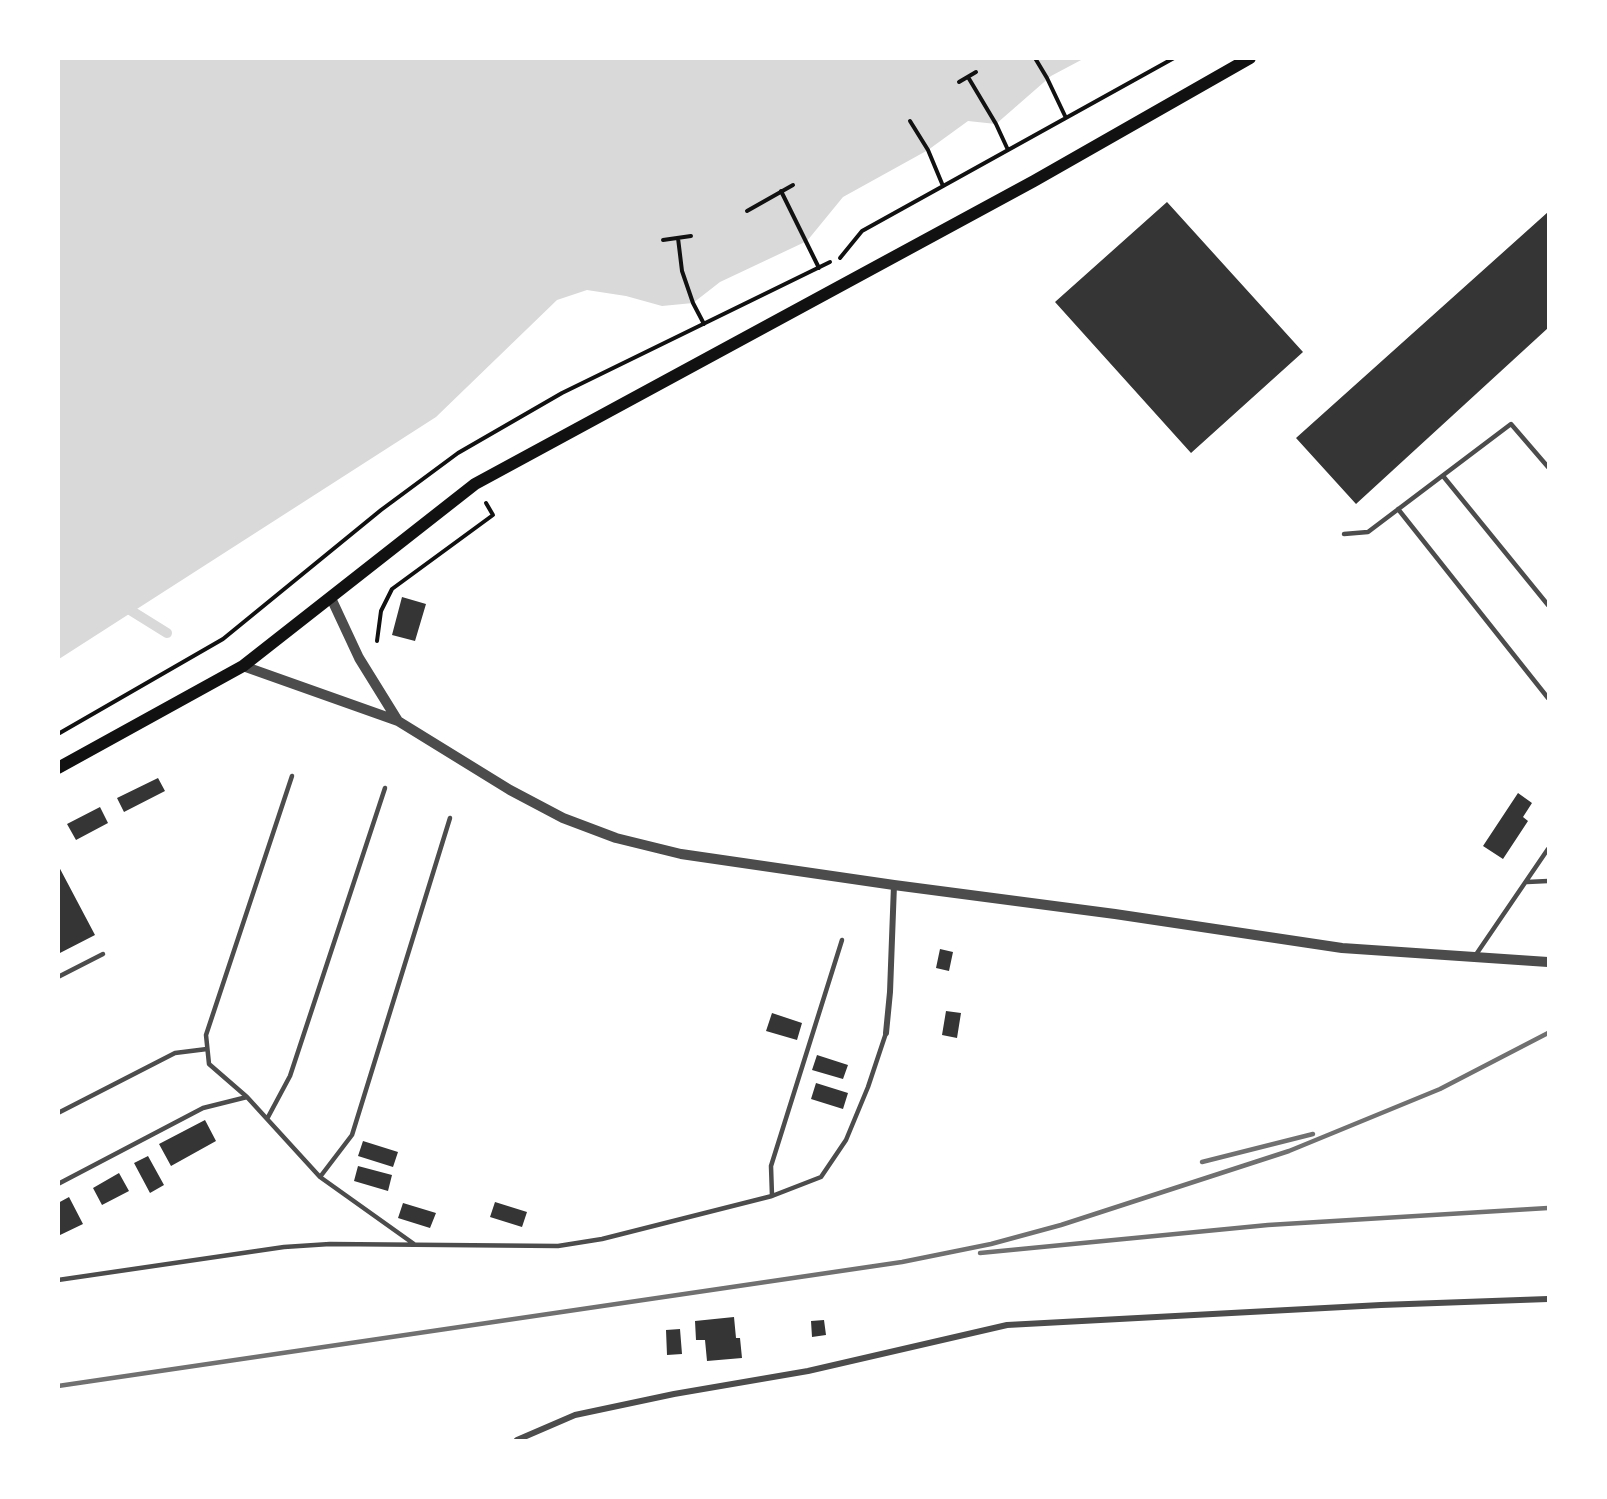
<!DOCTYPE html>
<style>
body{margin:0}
#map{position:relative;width:1607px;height:1499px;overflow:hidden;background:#fff;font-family:"PT Sans Narrow",sans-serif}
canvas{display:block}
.frame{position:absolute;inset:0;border:60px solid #fff;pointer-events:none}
</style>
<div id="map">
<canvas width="1607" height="1499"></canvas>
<div class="frame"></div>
</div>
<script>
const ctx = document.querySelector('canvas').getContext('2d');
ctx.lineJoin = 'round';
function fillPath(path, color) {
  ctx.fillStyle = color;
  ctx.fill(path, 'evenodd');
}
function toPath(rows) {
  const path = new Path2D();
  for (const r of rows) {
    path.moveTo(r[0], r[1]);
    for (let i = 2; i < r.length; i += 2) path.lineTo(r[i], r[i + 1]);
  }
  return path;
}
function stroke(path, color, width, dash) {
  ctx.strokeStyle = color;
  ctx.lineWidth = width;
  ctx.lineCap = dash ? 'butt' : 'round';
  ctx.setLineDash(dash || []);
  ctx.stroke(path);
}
const water = toPath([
 [59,59,1083,59,1051,76,996,124,968,121,928,150,843,197,807,241,720,282,693,303,662,306,626,296,587,290,557,300,436,417,59,659]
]);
const stream = toPath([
 [122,605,167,633]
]);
const building = toPath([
 [1167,202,1303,352,1191,453,1055,302],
 [1548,212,1548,328,1356,504,1296,438],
 [402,597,426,604,415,641,392,635],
 [158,778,165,791,124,812,117,798],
 [1518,793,1532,803,1523,817,1528,821,1503,859,1483,846],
 [100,807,108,823,76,840,67,824],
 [58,865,95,935,58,954],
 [940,949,953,952,949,971,936,968],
 [946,1011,961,1013,957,1038,942,1035],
 [772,1013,802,1023,797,1040,766,1031],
 [817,1055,848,1065,843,1079,812,1070],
 [816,1083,848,1093,843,1109,811,1099],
 [205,1120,216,1141,171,1166,159,1144],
 [363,1141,398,1152,393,1167,358,1156],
 [148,1156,164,1185,150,1193,134,1163],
 [358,1166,392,1175,388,1191,354,1181],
 [119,1173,129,1191,102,1205,93,1188],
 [69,1197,83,1224,58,1236,58,1203],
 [495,1202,527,1212,522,1227,490,1217],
 [403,1203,436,1213,430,1228,398,1218],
 [734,1317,736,1338,740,1338,742,1358,707,1361,705,1340,696,1340,695,1321],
 [824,1320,826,1335,812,1337,811,1321],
 [680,1329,682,1354,667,1355,666,1330]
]);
const path = toPath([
 [1035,58,1047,78,1066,118],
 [968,77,996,124,1008,150],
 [959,82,976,72],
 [910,121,928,150,943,186],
 [781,191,819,268],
 [747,211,793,185],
 [678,238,682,271,693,303,704,324],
 [663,240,691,236],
 [840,258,862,231,1174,58],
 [377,641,381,611,392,589,493,515,486,503],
 [58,734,223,639,381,510,458,453,562,393,830,262]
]);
const service = toPath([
 [1443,476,1548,605],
 [1398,509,1548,698],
 [1344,534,1368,532,1511,424,1548,467],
 [292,776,206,1035,209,1064,247,1097,320,1177,414,1244],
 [1527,882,1548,881],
 [1475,956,1548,849],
 [58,977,103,954],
 [58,1113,175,1053,207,1049],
 [267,1119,290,1076,385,788],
 [320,1177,352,1135,450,818],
 [58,1184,203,1108,247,1097],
 [772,1196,771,1166,842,940],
 [58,1280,284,1247,330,1244,558,1246,602,1239,772,1196,821,1177,846,1140,868,1087,886,1033]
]);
const minor = toPath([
 [886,1033,890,992,894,885],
 [517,1440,575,1415,674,1394,808,1371,1007,1325,1381,1305,1548,1299]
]);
const tertiary = toPath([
 [331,598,359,658,398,721],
 [243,666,398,721,510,790,563,818,616,838,681,854,894,885,1115,914,1342,948,1548,962]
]);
const secondary = toPath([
 [58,768,243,666,475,484,1034,181,1250,58]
]);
const rail = toPath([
 [1202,1162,1313,1134],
 [980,1253,1268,1225,1548,1208],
 [58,1386,902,1262,991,1244,1061,1225,1289,1151,1440,1089,1548,1033]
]);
fillPath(water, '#d9d9d9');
stroke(stream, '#d9d9d9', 10);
fillPath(building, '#353535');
stroke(path, '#111', 4);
stroke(service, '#4c4c4c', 4.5);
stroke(minor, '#4c4c4c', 6);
stroke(tertiary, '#4c4c4c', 10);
stroke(secondary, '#111', 12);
stroke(rail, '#707070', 4.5);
</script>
